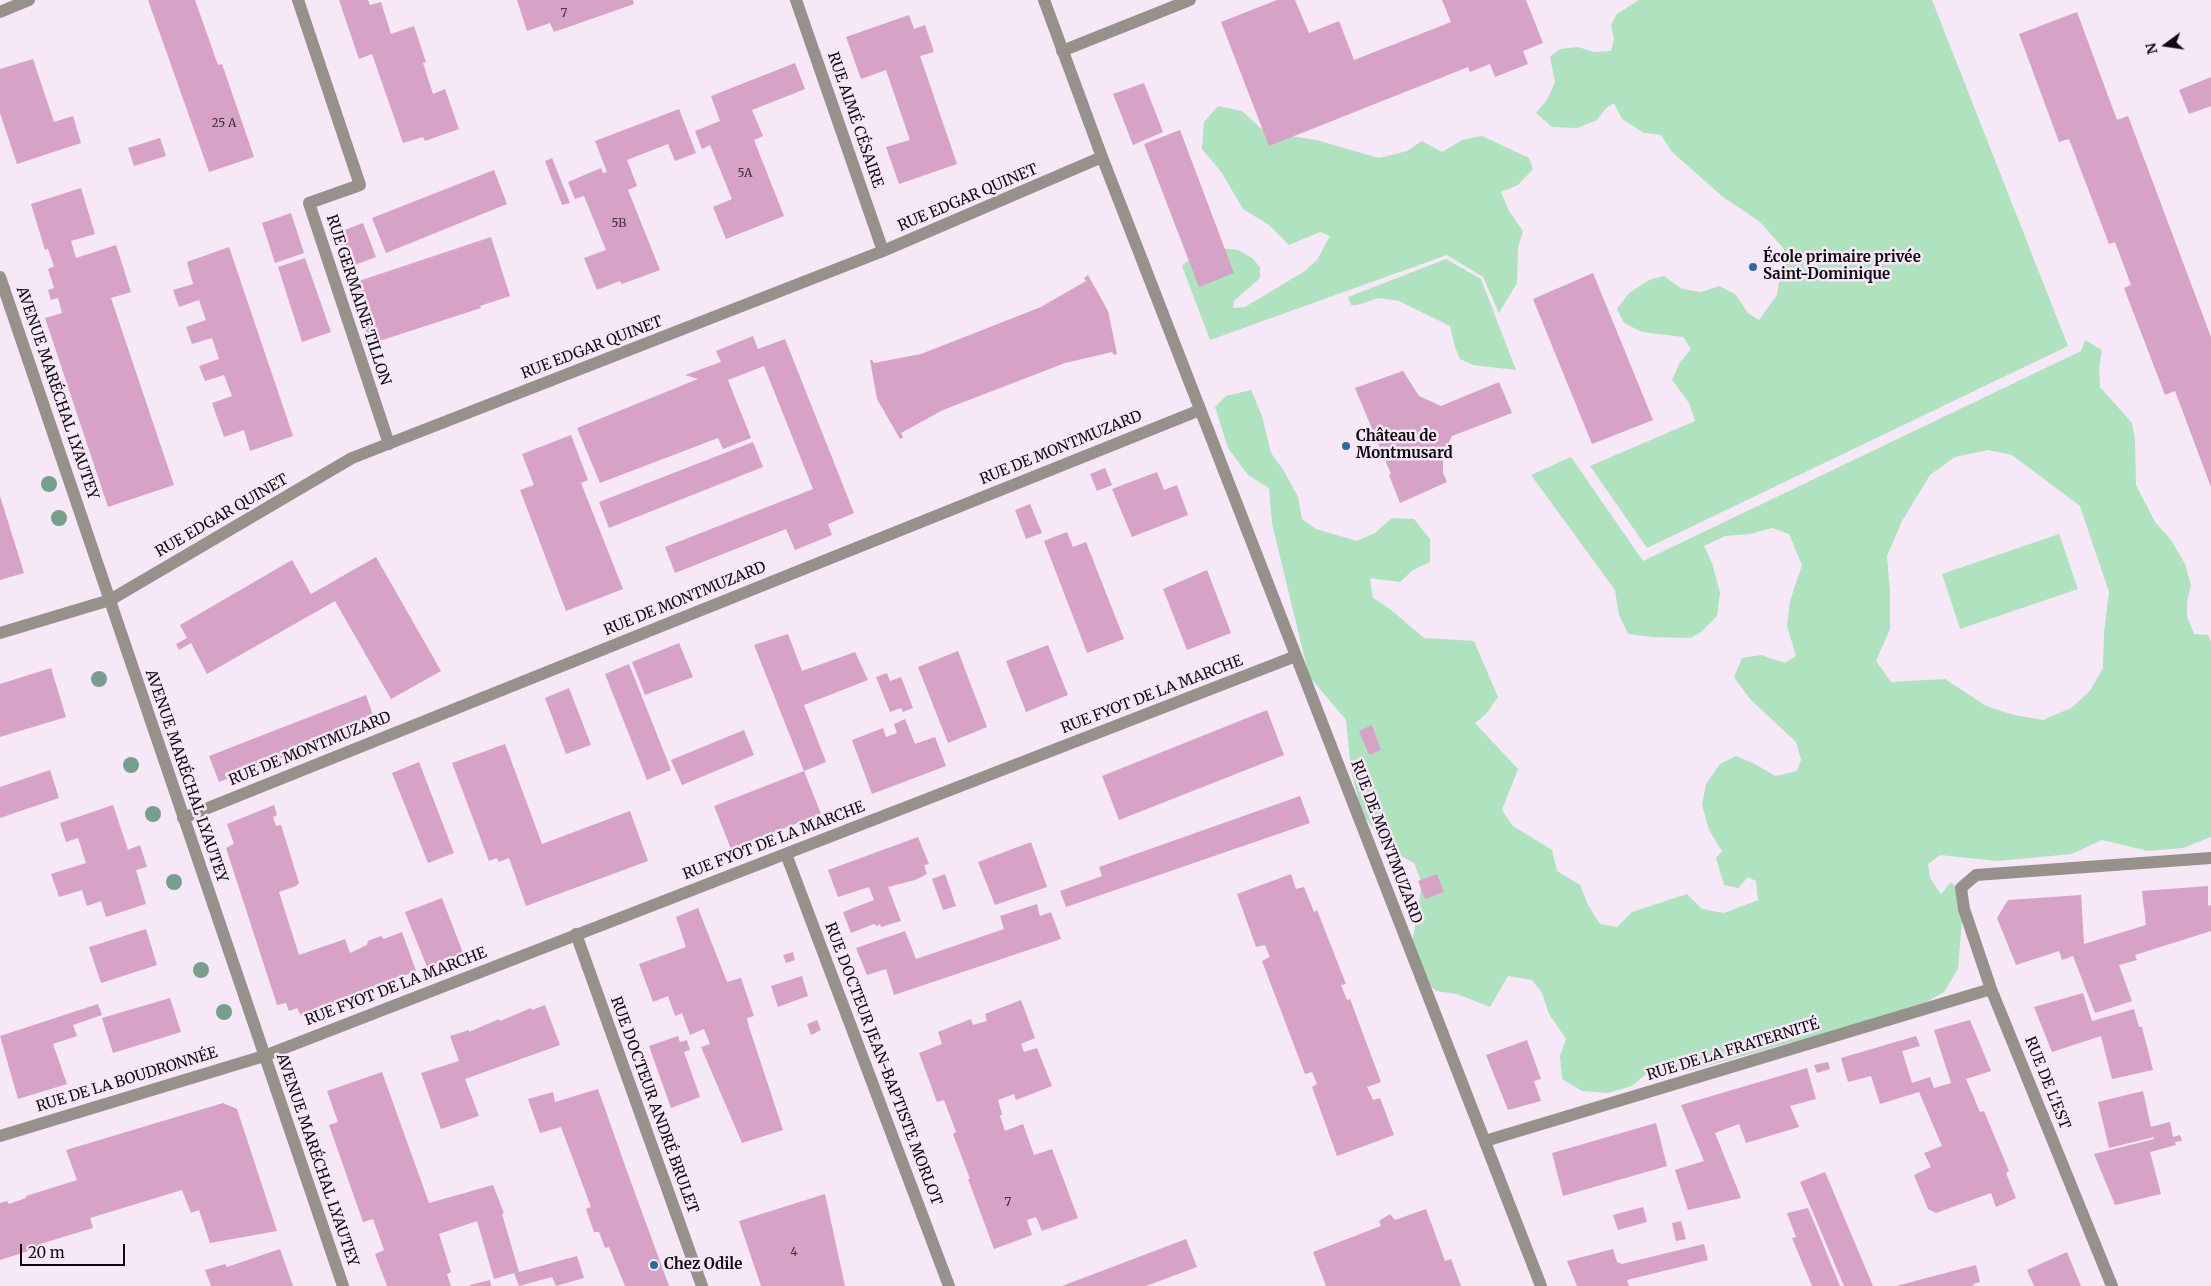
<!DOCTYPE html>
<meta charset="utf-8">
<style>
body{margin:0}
#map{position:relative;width:2211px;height:1286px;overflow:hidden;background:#f6e8f6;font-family:Merriweather,serif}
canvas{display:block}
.north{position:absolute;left:2141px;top:20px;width:50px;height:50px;-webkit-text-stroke:4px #f6e8f6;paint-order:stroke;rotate:256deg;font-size:14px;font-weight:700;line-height:20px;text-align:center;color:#0f0a0f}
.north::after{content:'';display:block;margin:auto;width:18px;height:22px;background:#0f0a0f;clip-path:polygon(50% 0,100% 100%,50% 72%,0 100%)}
.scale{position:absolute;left:20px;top:1244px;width:105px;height:22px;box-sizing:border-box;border:2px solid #0f0a0f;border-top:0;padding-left:6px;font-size:15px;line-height:18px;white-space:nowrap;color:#0f0a0f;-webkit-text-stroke:4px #f6e8f6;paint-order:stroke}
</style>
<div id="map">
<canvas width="2211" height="1286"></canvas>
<div class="north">N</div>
<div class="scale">20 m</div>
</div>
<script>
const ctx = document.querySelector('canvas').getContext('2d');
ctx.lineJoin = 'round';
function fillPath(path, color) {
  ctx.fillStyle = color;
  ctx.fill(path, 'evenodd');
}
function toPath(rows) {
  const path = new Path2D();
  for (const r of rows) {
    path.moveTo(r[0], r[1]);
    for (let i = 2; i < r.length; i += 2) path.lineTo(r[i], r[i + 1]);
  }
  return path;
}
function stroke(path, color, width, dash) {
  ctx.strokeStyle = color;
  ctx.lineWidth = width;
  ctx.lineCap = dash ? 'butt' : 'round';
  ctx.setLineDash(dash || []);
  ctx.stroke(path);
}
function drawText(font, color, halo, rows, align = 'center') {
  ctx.font = font + ' Merriweather,serif';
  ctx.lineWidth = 5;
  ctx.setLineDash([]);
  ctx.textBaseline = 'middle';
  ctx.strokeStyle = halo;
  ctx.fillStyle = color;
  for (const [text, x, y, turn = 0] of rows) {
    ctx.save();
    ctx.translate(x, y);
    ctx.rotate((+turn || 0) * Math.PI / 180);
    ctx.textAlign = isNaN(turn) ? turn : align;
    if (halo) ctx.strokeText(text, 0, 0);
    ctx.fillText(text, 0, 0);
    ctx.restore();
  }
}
const green = toPath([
 [1639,0,1932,0,2068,346,1647,548,1590,466,1695,421,1689,403,1672,380,1680,362,1691,349,1683,337,1642,332,1624,323,1617,309,1629,293,1649,280,1664,276,1682,289,1701,292,1719,286,1735,294,1748,313,1759,320,1777,295,1784,249,1759,221,1723,197,1672,152,1661,135,1644,133,1622,119,1614,103,1606,108,1597,120,1577,128,1552,127,1536,113,1547,100,1555,82,1550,57,1560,49,1578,47,1594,52,1611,51,1614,39,1611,25,1617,14],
 [1218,106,1242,111,1265,132,1316,140,1379,158,1407,151,1422,141,1442,152,1462,140,1482,136,1529,158,1533,169,1518,185,1501,192,1509,211,1523,231,1518,248,1517,283,1499,313,1483,277,1447,255,1210,340,1182,266,1186,262,1203,254,1221,248,1238,250,1252,258,1260,267,1260,278,1234,301,1233,308,1245,307,1305,271,1317,260,1330,236,1320,232,1289,245,1269,225,1243,209,1222,173,1202,149,1204,122],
 [1446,259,1481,279,1516,370,1473,365,1460,359,1455,347,1450,326,1399,301,1379,298,1357,305,1351,305,1348,297],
 [2085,340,2102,350,2099,368,2100,387,2132,423,2135,440,2136,485,2155,522,2171,540,2185,564,2191,585,2187,602,2187,616,2194,634,2208,635,2211,642,2211,837,2183,848,2148,851,2102,840,2072,854,1997,861,1940,855,1928,864,1930,878,1941,894,1951,882,1964,897,1958,969,1944,992,1918,1007,1689,1071,1660,1070,1645,1075,1632,1086,1608,1093,1582,1091,1562,1079,1560,1056,1566,1039,1549,1014,1542,993,1532,980,1508,976,1490,1007,1457,994,1436,991,1420,975,1411,950,1422,883,1414,863,1397,854,1382,841,1361,811,1351,770,1346,720,1309,676,1272,524,1269,488,1248,475,1228,448,1215,407,1226,396,1251,390,1262,416,1271,453,1284,471,1298,497,1302,519,1316,529,1357,541,1375,533,1392,518,1414,519,1430,539,1430,562,1413,570,1400,582,1370,578,1373,598,1390,609,1424,638,1474,641,1498,697,1486,714,1475,723,1518,769,1502,810,1513,826,1552,850,1557,871,1580,885,1588,905,1600,924,1617,927,1632,912,1687,894,1702,909,1724,913,1758,900,1756,881,1748,877,1738,888,1724,885,1716,858,1722,851,1709,830,1702,805,1706,784,1720,764,1736,756,1755,764,1775,776,1797,771,1801,760,1796,742,1750,699,1734,677,1742,658,1761,655,1785,663,1796,656,1787,626,1790,601,1802,565,1789,534,1772,528,1750,534,1725,536,1704,546,1712,563,1720,593,1717,616,1700,633,1690,638,1653,637,1628,634,1619,615,1615,590,1531,475,1571,457,1643,561,2081,351],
 [1988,450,2012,455,2080,506,2109,592,2104,632,2103,668,2090,691,2071,708,2043,720,2014,715,1986,706,1945,679,1891,682,1876,661,1890,629,1890,591,1887,556,1902,521,1930,475,1955,457],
 [2059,534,2078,589,1960,629,1942,574]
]);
const building = toPath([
 [148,0,195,0,218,65,222,64,254,157,209,172],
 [339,0,368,0,370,5,381,2,391,34,414,26,426,62,423,63,433,94,445,89,459,129,425,141,423,137,403,143,372,54,359,59],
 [517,0,633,0,634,4,554,32,550,23,527,31],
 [1277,0,1295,0,1309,33,1339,21,1354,60,1451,22,1442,0,1526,0,1543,43,1523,51,1528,64,1495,77,1490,64,1470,72,1468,67,1269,146,1221,22],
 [2077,12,2117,120,2128,116,2211,337,2211,487,2175,391,2165,395,2124,288,2131,285,2115,242,2109,244,2069,139,2059,142,2019,34],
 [909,15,914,29,925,25,934,52,920,56,957,164,899,184,886,147,910,140,886,70,861,79,846,37],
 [33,59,54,122,73,116,81,143,17,164,0,113,0,69],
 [795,63,805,89,752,110,763,136,754,140,784,216,726,239,713,207,732,199,710,145,702,149,695,131,720,121,711,96],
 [2211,77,2211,106,2189,114,2179,90],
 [1144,83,1163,132,1133,145,1113,94],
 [679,109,696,153,675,161,668,144,627,160,637,186,628,190,660,270,622,284,620,281,597,290,584,258,606,250,584,196,575,199,568,182,601,168,603,173,607,172,595,141],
 [1180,130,1234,273,1199,287,1144,144],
 [160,138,166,156,134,166,128,148],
 [552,158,570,203,562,205,545,161],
 [494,170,507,204,386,253,372,218],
 [81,188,95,234,71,241,76,258,116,245,131,292,111,298,174,485,108,507,45,318,62,313,58,298,51,300,48,290,54,288,48,269,54,266,48,249,45,250,31,204],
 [291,213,304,253,275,263,262,223],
 [363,223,376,257,347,268,334,234],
 [491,237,510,296,480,306,481,308,370,344,350,284],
 [229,247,293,436,250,451,244,430,224,437,212,403,232,396,224,375,205,381,199,366,219,359,212,338,192,344,186,327,206,320,199,300,179,307,173,290,193,284,187,262],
 [305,258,331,332,302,342,278,267],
 [1593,273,1653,420,1592,444,1533,299],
 [1088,275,1108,311,1117,354,1114,355,1112,352,1065,363,943,410,901,433,903,437,900,439,877,399,870,360,872,360,874,363,921,354,1041,307,1086,281,1084,278],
 [753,336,758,349,785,339,854,513,828,524,832,535,795,550,786,529,675,573,665,547,813,489,764,366,728,380,751,438,723,449,718,438,600,483,577,428,698,379,685,375,721,362,716,351],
 [1403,371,1419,396,1441,406,1499,382,1512,413,1452,436,1445,450,1443,461,1443,473,1447,482,1400,503,1389,475,1391,474,1355,388],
 [571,435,588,480,581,483,623,589,566,611,520,490,534,485,522,454],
 [753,442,763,467,609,528,599,502],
 [1105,468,1112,485,1097,491,1090,474],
 [1157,472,1164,490,1177,485,1188,515,1132,537,1112,489],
 [0,496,24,573,0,580],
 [1030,504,1042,533,1026,539,1015,510],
 [1067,532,1073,547,1086,542,1124,639,1087,653,1044,541],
 [376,557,441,671,391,699,335,601,207,674,191,643,179,650,176,644,187,638,180,625,292,560,311,594],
 [1207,570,1231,633,1187,650,1163,589],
 [788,634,802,671,855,652,868,680,804,705,826,762,804,771,754,645],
 [679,643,693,677,645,695,632,662],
 [1048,645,1068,695,1026,712,1006,661],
 [958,651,987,727,948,743,918,667],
 [629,664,671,770,647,780,605,674],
 [51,668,66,717,0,737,0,684],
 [887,673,890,681,901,677,913,708,903,712,901,708,890,712,876,677],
 [569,688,591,745,566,754,545,698],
 [366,695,375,721,219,782,209,756],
 [1267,710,1284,755,1119,820,1102,776],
 [905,719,915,744,935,737,946,766,872,794,852,740,883,728,886,737,897,733,894,724],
 [1372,725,1381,750,1369,755,1359,731],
 [744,730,754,755,682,785,671,760],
 [505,744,542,844,630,811,648,861,526,906,509,858,499,862,497,858,489,861,452,763],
 [419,762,454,853,428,863,392,773],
 [50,770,59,798,0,818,0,787],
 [804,771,821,814,731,849,714,806],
 [1300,796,1310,823,1066,907,1060,891,1102,876,1099,867],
 [113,805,128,850,140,845,147,867,136,870,146,904,106,917,101,901,87,906,82,890,59,897,51,874,86,863,78,838,66,842,60,823],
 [274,805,277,815,273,817,276,826,281,825,299,883,296,886,279,892,299,955,345,939,350,953,367,945,368,941,381,936,384,939,402,932,416,971,301,1016,297,1008,289,1011,286,1003,277,1005,226,848,234,844,227,824],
 [918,837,929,864,924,865,927,874,915,880,888,887,901,921,881,927,880,924,877,926,874,924,851,933,843,912,874,900,869,887,838,897,828,870],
 [1031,842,1047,887,995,905,978,862],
 [945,874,956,906,943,910,932,879],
 [1291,874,1296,889,1304,887,1314,912,1317,910,1346,984,1341,985,1347,1000,1350,999,1381,1082,1367,1087,1373,1100,1380,1098,1394,1135,1337,1156,1312,1087,1317,1084,1312,1072,1305,1074,1262,961,1270,957,1265,945,1256,947,1237,894],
 [1437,874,1444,892,1425,899,1418,881],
 [2208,886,2208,906,2211,905,2211,931,2135,955,2137,960,2119,965,2132,1001,2095,1013,2073,956,2062,960,2059,951,2016,965,1997,918,2008,900,2081,895,2084,944,2146,925,2142,891],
 [442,898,463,953,427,967,405,912],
 [1037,904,1040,916,1051,912,1061,939,894,995,886,969,867,975,856,948,905,931,916,959,1004,929,1000,916],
 [698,908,727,982,741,978,754,1016,747,1018,749,1027,783,1130,742,1143,701,1047,710,1044,704,1029,690,1035,682,1013,675,1016,668,996,653,1002,639,964,686,947,676,917],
 [146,929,157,965,101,983,89,947],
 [793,952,795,960,786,963,783,955],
 [802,976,808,996,778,1007,771,986],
 [2083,993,2092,1021,2134,1009,2139,1027,2142,1027,2153,1070,2112,1079,2101,1036,2052,1052,2034,1007],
 [170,998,181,1032,113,1053,102,1018],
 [1021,1000,1035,1038,1021,1044,1024,1052,1037,1048,1052,1086,1016,1100,1014,1094,998,1100,1002,1114,1000,1116,1005,1131,1023,1124,1034,1155,1052,1149,1078,1218,1042,1231,1036,1217,1027,1220,1032,1235,994,1249,968,1179,970,1179,953,1134,956,1132,944,1100,937,1102,919,1053,942,1044,938,1032,971,1019,973,1025,987,1021,985,1014],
 [98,1004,102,1015,73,1025,77,1036,53,1044,67,1084,18,1099,0,1036],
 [545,1005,560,1045,465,1079,479,1116,441,1129,421,1073,459,1061,450,1036,469,1030,469,1032,499,1019,500,1021,531,1008,532,1010],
 [817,1020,821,1030,811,1035,807,1024],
 [1970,1020,1991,1071,1966,1079,1980,1112,1984,1111,2009,1171,2006,1173,2016,1198,1996,1207,1991,1193,1936,1213,1928,1209,1914,1175,1931,1167,1924,1153,1942,1146,1919,1092,1880,1104,1871,1076,1848,1082,1841,1058,1916,1036,1920,1046,1902,1051,1912,1083,1930,1077,1934,1088,1951,1083,1934,1030],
 [678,1036,680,1042,687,1040,690,1050,684,1052,700,1097,671,1108,649,1046],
 [1527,1040,1541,1079,1534,1081,1541,1101,1508,1110,1486,1055],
 [1828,1062,1830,1069,1817,1073,1814,1065],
 [1807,1068,1816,1099,1790,1106,1799,1127,1746,1143,1739,1124,1715,1133,1741,1198,1688,1210,1675,1170,1704,1161,1681,1105],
 [382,1072,429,1203,493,1185,504,1213,502,1214,519,1272,577,1256,584,1278,556,1286,552,1277,519,1286,514,1273,494,1279,477,1221,439,1234,451,1272,447,1274,451,1286,387,1286,375,1254,384,1250,373,1219,363,1222,329,1125,338,1122,327,1091],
 [598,1089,628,1174,669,1286,625,1286,609,1247,605,1248,599,1232,594,1232,586,1209,591,1207,561,1127,540,1133,528,1099,553,1092,555,1102],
 [2143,1091,2151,1127,2170,1122,2173,1137,2180,1135,2182,1141,2175,1142,2176,1145,2150,1152,2161,1194,2115,1205,2094,1154,2154,1139,2154,1137,2109,1148,2098,1102],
 [223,1103,237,1109,277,1231,210,1243,199,1210,191,1213,182,1190,90,1218,93,1228,40,1244,41,1247,0,1260,0,1203,7,1201,9,1204,26,1198,26,1196,77,1180,66,1150],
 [1656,1123,1667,1166,1563,1196,1552,1153],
 [1825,1172,1873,1286,1844,1286,1800,1182],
 [825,1194,845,1286,761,1286,739,1221],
 [1643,1207,1647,1222,1618,1230,1613,1215],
 [1808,1208,1818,1232,1840,1286,1812,1286,1792,1238,1796,1237,1787,1213],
 [1426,1209,1445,1261,1451,1259,1461,1286,1326,1286,1313,1252,1381,1226,1379,1221,1390,1214,1395,1220],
 [1681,1221,1686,1239,1676,1241,1672,1223],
 [1186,1239,1197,1267,1146,1286,1062,1286],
 [1704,1244,1708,1260,1627,1280,1629,1286,1577,1286,1567,1261,1613,1249,1617,1262,1622,1264],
 [280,1249,293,1286,211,1286,205,1270,225,1264,227,1267],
 [2067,1252,2081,1286,2034,1286,2027,1270],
 [1976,1265,1980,1282,1973,1284,1974,1286,1896,1286],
 [490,1280,491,1286,470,1286,470,1285]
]);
const minor = toPath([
 [298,0,360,185,309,203,389,444],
 [796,0,883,251],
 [1044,0,1102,157,1541,1286],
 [0,12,29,0],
 [1062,51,1190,0],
 [0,277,343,1286],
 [0,633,110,600,352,458,883,251,1102,157],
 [183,818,1200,410],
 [786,854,949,1286],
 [576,934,702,1286],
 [0,1136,264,1056,1296,656],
 [1485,1141,1991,989],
 [2112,1286,1991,989,1964,909,1961,888,1976,875,2211,858]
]);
const trees = [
 [49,484],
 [59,518],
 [99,679],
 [131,765],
 [153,814],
 [174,882],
 [201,970],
 [224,1012]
];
const markers = [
 [1753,267,5,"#2a6ca2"],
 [1346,446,5,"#2a6ca2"],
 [654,1265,5,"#2a6ca2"]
];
const numberNames = [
 ["7",564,14],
 ["25 A",224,124],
 ["5A",745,174],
 ["5B",619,224],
 ["7",1008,1203],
 ["4",794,1253]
];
const streetNames = [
 ["RUE AIMÉ CÉSAIRE",855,120,71],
 ["RUE EDGAR QUINET",968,198,-23],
 ["RUE GERMAINE TILLON",358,300,72],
 ["RUE EDGAR QUINET",592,348,-21],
 ["AVENUE MARÉCHAL LYAUTEY",57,393,71],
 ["RUE DE MONTMUZARD",1061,448,-22],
 ["RUE EDGAR QUINET",222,516,-30],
 ["RUE DE MONTMUZARD",685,599,-22],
 ["RUE FYOT DE LA MARCHE",1152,695,-21],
 ["RUE DE MONTMUZARD",310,749,-22],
 ["AVENUE MARÉCHAL LYAUTEY",186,776,71],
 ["RUE FYOT DE LA MARCHE",774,841,-21],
 ["RUE DE MONTMUZARD",1386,842,69],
 ["RUE FYOT DE LA MARCHE",396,987,-21],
 ["RUE DE LA FRATERNITÉ",1733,1050,-17],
 ["RUE DOCTEUR JEAN-BAPTISTE MORLOT",883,1064,69],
 ["RUE DE LA BOUDRONNÉE",127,1080,-17],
 ["RUE DE L'EST",2047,1083,68],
 ["RUE DOCTEUR ANDRÉ BRULET",654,1105,70],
 ["AVENUE MARÉCHAL LYAUTEY",317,1160,71]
];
const poiNames = [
 ["École primaire privée",1763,258],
 ["Saint-Dominique",1763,275],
 ["Château de",1356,437],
 ["Montmusard",1356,454],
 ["Chez Odile",664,1265]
];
fillPath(green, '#afe2be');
fillPath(building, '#d6a3c6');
stroke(minor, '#96928b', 12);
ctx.fillStyle = '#769f8e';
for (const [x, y] of trees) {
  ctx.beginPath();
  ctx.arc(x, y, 8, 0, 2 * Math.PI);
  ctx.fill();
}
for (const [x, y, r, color] of markers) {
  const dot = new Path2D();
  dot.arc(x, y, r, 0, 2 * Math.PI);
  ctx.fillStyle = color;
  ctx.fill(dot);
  stroke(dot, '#f6e8f6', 2);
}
drawText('12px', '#41303d', null, numberNames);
drawText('15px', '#0f0a0f', '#f6e8f6', streetNames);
drawText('bold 15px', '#0f0a0f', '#f6e8f6', poiNames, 'left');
</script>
